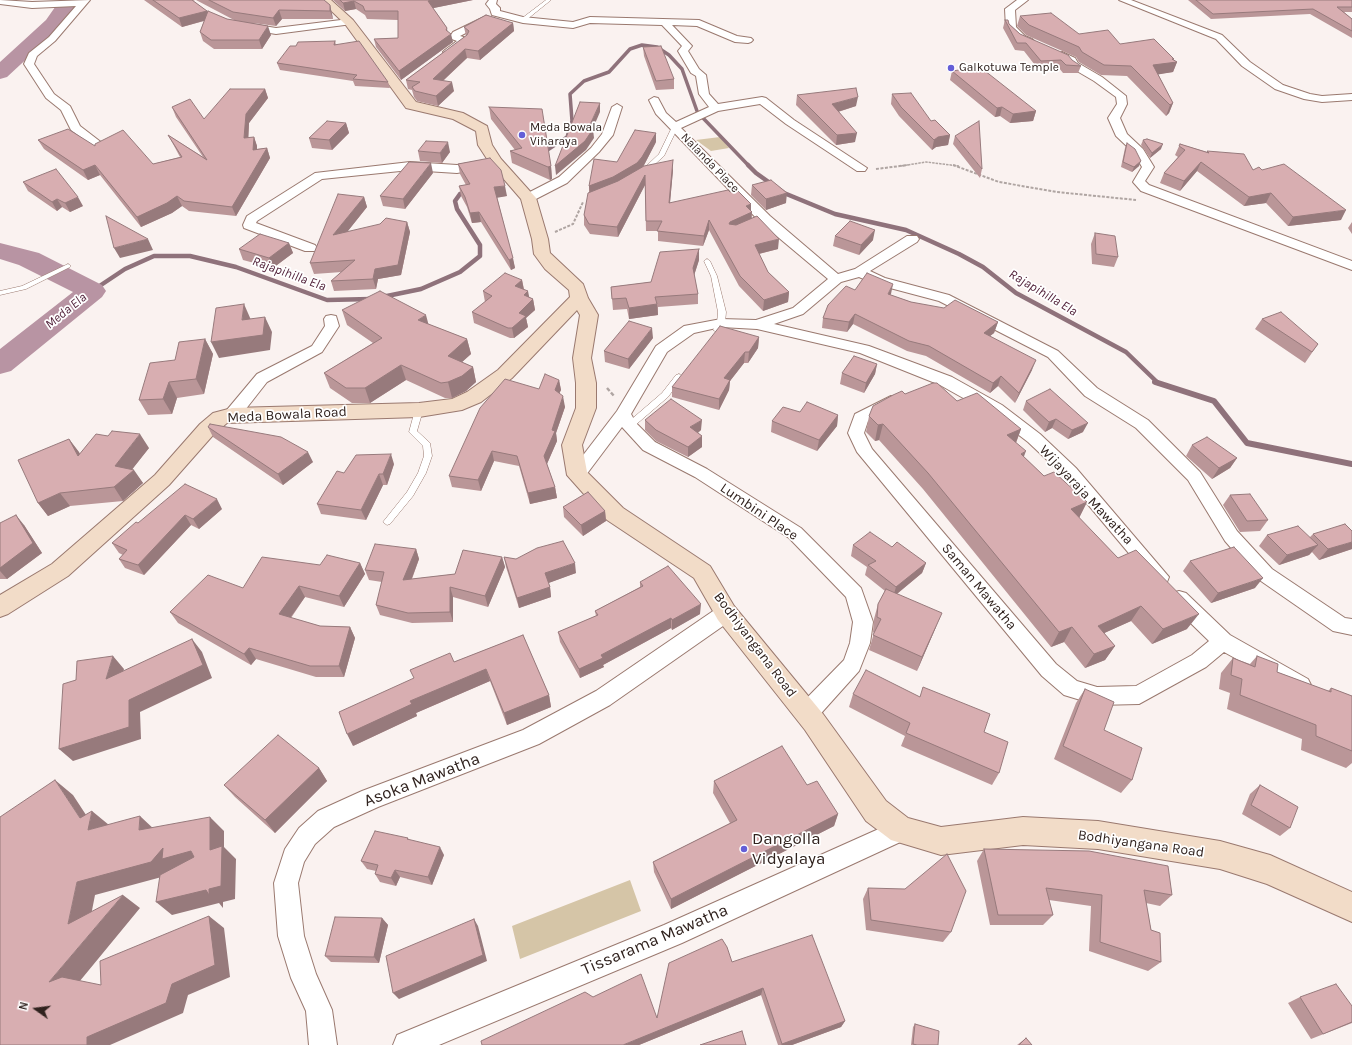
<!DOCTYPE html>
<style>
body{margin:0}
#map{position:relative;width:1352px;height:1045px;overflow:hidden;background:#faf2f0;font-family:Karla,sans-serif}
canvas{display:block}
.north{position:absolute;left:16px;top:989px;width:40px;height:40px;-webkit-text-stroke:3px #fff;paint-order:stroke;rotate:284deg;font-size:11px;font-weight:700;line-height:16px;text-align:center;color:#30221e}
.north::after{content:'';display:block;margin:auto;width:14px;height:18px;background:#30221e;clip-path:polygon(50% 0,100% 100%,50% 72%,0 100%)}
</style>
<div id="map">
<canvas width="1352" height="1045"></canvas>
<div class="north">N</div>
</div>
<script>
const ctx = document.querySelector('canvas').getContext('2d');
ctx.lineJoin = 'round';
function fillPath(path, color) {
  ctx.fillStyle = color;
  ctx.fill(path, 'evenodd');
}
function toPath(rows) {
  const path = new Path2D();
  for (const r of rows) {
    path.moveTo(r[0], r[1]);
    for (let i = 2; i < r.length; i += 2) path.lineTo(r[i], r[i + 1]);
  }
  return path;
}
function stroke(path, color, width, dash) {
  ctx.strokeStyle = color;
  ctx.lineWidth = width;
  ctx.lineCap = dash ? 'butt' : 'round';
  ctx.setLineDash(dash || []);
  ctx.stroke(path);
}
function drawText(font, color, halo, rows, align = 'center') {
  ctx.font = font + ' Karla,sans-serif';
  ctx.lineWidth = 3.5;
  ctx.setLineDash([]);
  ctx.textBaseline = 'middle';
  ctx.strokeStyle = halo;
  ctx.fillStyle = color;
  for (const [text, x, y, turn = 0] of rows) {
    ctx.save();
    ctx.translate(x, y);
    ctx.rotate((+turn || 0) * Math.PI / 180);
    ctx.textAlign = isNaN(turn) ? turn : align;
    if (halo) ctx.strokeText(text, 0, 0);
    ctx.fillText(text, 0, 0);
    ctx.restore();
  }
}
const green = toPath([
 [720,137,729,148,711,151,696,140],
 [630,880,641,911,520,959,512,926]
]);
const streamFar2 = toPath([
 [703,118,749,166],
 [543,153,567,137,572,121,570,94,584,81,609,72,630,49,642,45,657,47,669,55,682,69,697,111]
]);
const streamFar1 = toPath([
 [748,165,756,173,784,193,835,214,906,230,959,254,983,267,1016,293,1126,352,1158,383],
 [92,291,125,269,154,256,190,256,236,267,327,300,371,299],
 [382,297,421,289,460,272,480,256,480,245,457,209,455,201,460,194,468,192]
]);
const stream = toPath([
 [1155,382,1214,401,1247,443,1352,464]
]);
const river = toPath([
 [60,0,79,1,60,28,7,77,0,79,0,62,46,20,60,0],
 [0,243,39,253,102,285,106,291,102,297,11,371,0,374,0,349,73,292,19,265,0,259,0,243]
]);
const pathFar2 = toPath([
 [901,166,926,162,959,166]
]);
const pathFar1 = toPath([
 [953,165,999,182,1057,192,1136,200],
 [876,169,908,165],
 [555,232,573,224,583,202]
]);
const path = toPath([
 [607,388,614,396]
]);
const lane = toPath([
 [546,0,551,0,525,21,521,21,521,19,546,0],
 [675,125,678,127,664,156,645,173,641,173,641,171,659,154,672,127,675,125],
 [707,259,710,261,717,276,726,312,725,323,720,332,717,332,713,330,717,323,718,312,711,276,704,261,707,259],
 [68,264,71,266,70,267,26,289,0,295,0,291,22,286,68,264],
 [679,374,683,377,668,397,632,428,626,428,625,426,626,424,662,393,676,375,679,374],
 [419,407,423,410,417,431,430,443,432,456,426,473,413,496,390,524,387,525,383,522,407,492,418,473,424,456,423,446,409,432,415,410,419,407]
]);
const street = toPath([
 [0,0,32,2,90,0,55,41,37,56,34,64,54,94,70,106,80,126,106,146,108,148,106,150,98,150,71,130,61,110,46,98,24,64,29,53,49,37,76,6,32,8,0,4,0,0],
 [489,0,497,0,496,4,500,8,500,11,523,17,573,22,590,17,699,20,737,36,751,38,753,40,751,42,748,43,735,42,697,26,672,25,692,46,688,51,699,69,706,75,709,94,718,104,762,97,766,98,794,120,867,168,865,171,857,171,786,124,760,104,718,111,681,128,770,216,838,274,855,269,907,236,917,236,919,239,917,242,870,271,885,278,949,295,1058,351,1097,388,1148,420,1200,472,1237,531,1272,569,1345,618,1352,619,1352,635,1333,631,1258,579,1225,541,1188,480,1136,428,1085,396,1048,357,939,301,875,284,859,277,841,282,803,314,774,324,869,346,952,377,1002,405,1040,434,1076,468,1169,577,1167,582,1160,585,1153,582,1064,476,1028,442,990,413,940,385,860,353,757,329,721,327,694,333,667,352,631,414,636,423,655,442,707,469,801,528,861,588,873,622,870,643,859,671,815,720,807,722,799,720,796,713,799,706,844,660,850,643,853,622,846,597,789,538,695,477,643,450,622,427,583,479,577,481,571,479,568,475,617,411,656,346,684,326,721,319,756,320,793,308,828,279,760,222,656,114,649,100,654,97,658,98,666,113,676,122,709,107,699,94,696,76,691,73,678,51,682,46,662,25,590,23,573,28,523,23,492,15,490,9,486,4,489,0],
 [1017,0,1028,0,1015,10,1016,27,1025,36,1032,39,1034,41,1032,43,1029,44,1019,40,1006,28,1005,9,1017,0],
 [1119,0,1131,0,1222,35,1250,62,1283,85,1310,94,1322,96,1352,94,1352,100,1322,102,1304,99,1275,89,1242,66,1216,39,1119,0],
 [486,16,489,17,489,21,460,36,467,38,469,41,467,43,451,54,445,54,443,52,445,50,457,41,449,38,453,32,486,16],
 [349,19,352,20,352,24,276,34,245,29,240,26,245,23,276,28,349,19],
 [1062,52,1075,58,1078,63,1102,77,1126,96,1127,104,1120,118,1127,134,1143,149,1154,167,1145,181,1149,185,1352,261,1352,270,1141,191,1133,182,1142,167,1134,153,1116,136,1108,118,1117,104,1116,97,1094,81,1070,67,1067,62,1057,55,1062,52],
 [617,104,622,107,613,135,599,152,567,183,532,201,524,201,522,198,524,195,559,177,591,148,602,134,612,107,617,104],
 [482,161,486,162,488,165,486,168,457,173,410,170,322,179,257,221,256,223,315,245,317,248,315,251,305,251,244,228,243,225,247,216,315,173,410,162,457,165,482,161],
 [331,315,336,316,339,326,322,352,267,382,238,419,232,420,226,419,224,415,226,411,257,374,312,346,325,326,324,319,326,316,331,315],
 [891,396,897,397,899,401,897,405,868,421,864,433,872,449,1056,664,1077,681,1097,687,1136,686,1192,655,1209,641,1172,605,1169,599,1172,593,1179,591,1186,593,1230,635,1308,679,1311,685,1308,691,1301,694,1294,691,1224,652,1206,667,1139,704,1097,705,1064,695,1042,676,857,452,848,433,855,414,891,396],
 [726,605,733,607,736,613,733,619,610,705,539,744,378,807,334,827,315,844,304,862,298,883,304,936,316,974,332,1010,337,1045,309,1045,306,1011,291,978,278,936,274,883,285,849,299,828,318,811,362,791,523,730,596,691,719,607,726,605],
 [901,819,909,822,913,830,909,838,682,943,439,1045,393,1045,397,1035,664,925,901,819]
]);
const secondary = toPath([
 [320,0,331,0,353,20,416,102,463,113,487,126,492,145,501,159,536,198,548,239,550,253,583,284,588,298,598,315,591,358,596,383,596,408,582,445,587,472,623,508,710,566,734,606,823,714,886,801,908,818,941,827,1023,817,1098,821,1220,841,1270,855,1352,892,1352,922,1267,884,1220,869,1098,849,1023,845,941,855,891,840,866,821,805,730,718,620,694,578,607,520,567,475,562,445,576,408,576,383,573,358,580,315,577,310,512,378,481,402,462,410,419,417,227,423,214,434,169,485,68,576,8,614,0,617,0,595,52,564,155,475,200,424,213,413,232,408,419,403,452,399,467,392,498,370,570,297,569,290,545,269,534,254,532,239,521,199,489,162,478,145,476,131,453,119,406,108,345,24,320,0]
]);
const wall = toPath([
 [144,0,195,0,193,1,207,11,227,19,234,20,196,0,324,0,330,5,332,14,333,19,282,19,276,26,253,23,271,35,262,49,214,49,203,41,200,32,204,21,182,27],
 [333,0,473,0,433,8,447,28,447,31,453,42,401,80,376,47,374,39,398,38,398,20,367,19,365,15,356,9,345,11],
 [1188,0,1352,0,1352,12,1344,12,1352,19,1352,38,1310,14,1211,19],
 [1020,16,1079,34,1120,44,1174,60,1177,62,1173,72,1158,74,1173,103,1169,113,1166,116,1127,76,1101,75,1079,62,1076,57,1026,35,1017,26],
 [1005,20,1020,34,1081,66,1078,73,1063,73,1059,68,1038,69,1024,51,1015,50,1003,28],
 [513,23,514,31,480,60,467,58,443,81,454,91,438,106,417,101,414,97,412,90,408,89,406,80,466,36,464,27],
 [335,41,336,45,388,82,390,88,355,86,353,81,280,70,277,63,296,46],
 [643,47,674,79,674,89,656,90,644,56],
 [952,71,1036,111,1033,121,1010,123,1000,116,995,117,950,80],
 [265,89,268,98,249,123,248,138,254,137,257,146,257,149,267,148,270,158,236,216,189,211,182,206,172,213,141,227,100,175,88,180,44,149,38,140,95,146,153,164,180,157,173,144,168,135,203,157,176,117,172,107,204,119],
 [892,94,931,121,950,135,948,145,936,147,932,150,899,116,891,104],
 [797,95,856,106,838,112,855,142,836,145,796,105],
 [489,107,551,166,552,179,550,180,512,163,510,151,515,150,491,119],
 [346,123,349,133,332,150,312,148,309,138],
 [955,136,982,169,980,178,953,144],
 [1143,140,1161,149,1150,158,1141,145],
 [656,142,643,167,673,170,670,203,751,210,752,219,778,249,759,254,768,272,789,292,788,302,763,311,739,286,709,230,703,246,658,241,658,231,646,231,645,185,618,237,590,234,584,225,584,215,589,193,589,186,617,162],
 [1127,143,1139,166,1132,172,1121,167,1125,148],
 [1180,144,1207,152,1207,151,1253,170,1262,170,1341,220,1288,226,1266,203,1244,206,1197,171,1180,191,1160,183,1164,173,1178,157,1175,155],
 [418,151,450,152,442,163,420,161],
 [458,164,507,196,497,197,515,268,511,270,481,222,472,223,467,207,461,196,459,186,466,185,460,174],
 [433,173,405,209,383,206,380,196],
 [23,182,83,206,70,212,62,207,57,211,28,191],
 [752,185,786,203,766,210,751,195],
 [364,197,367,207,347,232,407,222,410,232,401,275,378,279,376,289,334,291,331,281,342,272,314,274,310,263],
 [1352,222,1352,234,1348,228],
 [1095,233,1118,257,1114,267,1092,264,1091,244],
 [835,236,873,240,859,255,833,246],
 [289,243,293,253,273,268,243,260,239,249],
 [699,249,699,260,694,275,698,294,698,304,658,307,658,315,629,319,627,309,613,310,611,287,651,282],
 [522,280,524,289,529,297,533,299,535,310,526,318,528,327,514,338,510,338,474,323,472,312,485,302,483,291],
 [855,290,891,295,911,302,998,322,994,333,990,336,1032,370,1015,403,998,386,990,393,926,356,907,351,853,324,847,332,822,328,823,318],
 [342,310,428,324,467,339,471,354,462,362,473,367,476,382,466,391,452,398,445,398,406,380,370,403,352,403,330,388,324,373,373,343,347,325],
 [1262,319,1318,344,1305,363,1255,329],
 [759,337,758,348,748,363,744,363,730,381,729,390,719,410,672,397,672,387],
 [653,338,629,369,605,362,604,351],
 [205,339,213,354,204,394,177,398,172,414,148,415,139,400,175,360],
 [877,364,875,374,864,393,840,384,842,373],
 [559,380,561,390,559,393,565,407,556,433,557,441,547,464,555,487,557,498,530,504,519,466,494,461,481,491,452,487,449,476,539,389],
 [905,394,957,401,1021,429,1016,443,1024,457,1044,476,1087,502,1079,518,1187,629,1152,644,1131,621,1104,633,1115,646,1105,660,1085,668,1064,642,1051,647,923,489,879,440,875,441,866,432,869,416],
 [1026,401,1083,432,1068,439,1052,428,1045,432,1023,410],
 [800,412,838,415,837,426,817,451,771,432,772,421],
 [645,420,701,430,698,433,702,436,702,447,688,457,656,441,645,430],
 [208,427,313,462,283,485,213,437],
 [69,439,80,454,149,448,132,469,143,483,123,501,70,506,48,516,38,503],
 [1192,445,1237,458,1230,468,1212,479,1186,456],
 [394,464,387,485,383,485,366,520,321,514,317,504,344,473],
 [1230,495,1268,520,1260,531,1240,532,1223,505],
 [563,507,605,511,606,521,583,536,564,517],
 [222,509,199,529,191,525,144,575,125,568,119,559,123,555,119,553,112,543,138,523],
 [0,523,24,525,42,553,7,579,0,579],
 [1313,534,1352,549,1319,560,1312,552,1309,555,1279,565,1259,546,1267,535,1310,537],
 [853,545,892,547,926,563,922,573,897,594,936,627,917,671,869,650,874,633,873,632,874,619,878,604,885,591,865,575,867,567,851,556],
 [416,549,419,559,412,579,455,574,502,557,505,567,488,607,453,597,453,622,412,623,380,615,376,605,382,582,369,580,365,570],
 [504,557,576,573,548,583,550,587,551,597,519,608,506,567],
 [1190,561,1255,588,1211,603,1183,571],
 [360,563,365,574,344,607,305,597,291,618,320,626,350,627,355,638,344,677,316,677,256,659,251,665,178,623,170,612,243,588,320,565],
 [640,582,700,614,672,630,671,628,603,665,604,667,580,678,560,642,558,632,596,616,595,611,640,587],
 [523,635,549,695,551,707,507,725,490,681,416,713,417,716,353,746,454,662],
 [1257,656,1277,672,1328,691,1331,688,1352,696,1352,763,1346,768,1301,750,1302,739,1227,709,1230,693,1219,689,1221,673,1233,658,1250,664],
 [1085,689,1104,730,1132,780,1121,793,1054,759,1076,703],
 [853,694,984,732,999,773,992,785,901,746,905,736,849,707],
 [319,768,327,781,275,833,235,797,224,785],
 [714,781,807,785,838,814,834,826,671,909,654,872,653,862,730,823,713,793],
 [1260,785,1290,828,1280,836,1242,814,1250,794],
 [408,838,409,840,444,855,432,885,400,877,396,886,380,882,375,874,376,871,367,869,361,861],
 [984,849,1172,895,1160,906,1146,903,1151,930,1161,962,1148,971,1089,951,1091,906,1049,900,1053,915,1043,925,990,925,977,861],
 [868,888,951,932,943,942,866,930,863,899],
 [382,918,388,925,379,963,331,962,325,956],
 [732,962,845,1021,841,1027,792,1045,778,1045,761,995,639,1045,593,997,657,1018],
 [1300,997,1352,1006,1352,1023,1311,1039,1288,1003],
 [915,1024,938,1045,911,1045,913,1027],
 [1026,1038,1032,1045,1017,1045]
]);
const shadedWall = toPath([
 [432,0,473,0,429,9,428,1],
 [354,1,356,9,345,11,343,3],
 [330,5,332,14,333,19,330,11],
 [279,10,282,19,276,26,273,18],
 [207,11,210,19,182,27,179,18],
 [513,23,514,31,480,60,478,51],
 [268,26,271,35,262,49,259,40],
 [447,28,448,36,451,34,453,42,401,80,399,71,446,30],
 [465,49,467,58,435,88,433,79],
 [1172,59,1174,59,1173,62,1177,62,1173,72,1149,76,1153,65],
 [452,82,454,91,438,106,436,96],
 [265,89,268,98,249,123,248,147,244,138,246,114],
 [858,97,856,106,831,114,832,104],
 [600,103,600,112,591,133,593,129,594,138,586,150,556,175,555,166,588,129],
 [1173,103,1169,113,1166,116,1170,105],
 [1002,107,1000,116,995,117,997,108],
 [1036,111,1033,121,1010,123,1013,114],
 [346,123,349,133,332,150,329,140],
 [656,133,656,142,643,167,637,173,590,196,589,186],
 [857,133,855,142,836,145,837,135],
 [950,135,948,145,936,147,932,150,934,140,938,137],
 [254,137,257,146,257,159,253,150],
 [448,142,450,152,442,163,440,153],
 [1163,144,1161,149,1150,158,1152,153],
 [267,148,270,158,236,216,232,207],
 [673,160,673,170,669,213,669,203],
 [1141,161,1139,166,1132,172,1134,167],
 [1201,162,1197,171,1180,191,1184,181],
 [431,163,433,173,405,209,403,199],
 [95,165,100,175,88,180,83,170],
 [551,166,552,179,550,180,548,167],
 [645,175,645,185,618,237,617,227],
 [505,186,507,196,496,198,494,187],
 [787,193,786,203,766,210,766,199],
 [1271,193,1266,203,1244,206,1249,197],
 [177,196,182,206,172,213,141,227,137,217],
 [78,197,83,206,70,212,65,203],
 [364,197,367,207,336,246,333,235],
 [57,199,62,207,57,211,52,202],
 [751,204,751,212,752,212,751,222,729,232,729,224,730,222,746,206],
 [1346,210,1341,220,1288,226,1293,217],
 [479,212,481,222,472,223,470,213],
 [709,220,709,230,703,246,704,236],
 [407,222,410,232,401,275,378,279,376,289,373,279,375,269],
 [875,230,873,240,859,255,861,245],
 [148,239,153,250,120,258,114,248],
 [779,239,778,249,754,255,755,245],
 [289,243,293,253,273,268,269,258],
 [699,249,699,260,693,279,693,268],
 [513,258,515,268,511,270,509,260],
 [522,280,524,291,515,286],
 [893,284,891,294,886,304,888,294],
 [528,291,530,301,524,295],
 [789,292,788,302,763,311,764,300],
 [533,299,535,310,526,318,528,327,514,338,512,328,519,313],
 [244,304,251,320,242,320],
 [657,304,658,315,629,319,629,308],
 [855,314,853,324,847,332,849,322],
 [426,315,430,330,418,320],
 [265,317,272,332,270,350,219,358,211,342],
 [998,322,994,333,981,343,984,333],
 [652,328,653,338,629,369,628,359],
 [759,337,758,348,748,363,749,352],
 [205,339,213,354,204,394,196,379],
 [467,339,471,354,452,371,448,356],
 [745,352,744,363,730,381,729,390,719,410,719,399,724,378],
 [1036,360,1032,370,1015,403,1019,393],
 [877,364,875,374,864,393,866,383],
 [401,365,406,380,370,403,365,388],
 [473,367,476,382,466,391,452,398,448,382],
 [1001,376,998,386,990,393,993,383],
 [559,380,561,390,556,401,555,390],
 [169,382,177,398,172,414,163,399],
 [563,396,565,407,556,433,557,441,546,466,544,456,552,430],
 [838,415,837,426,817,451,819,440],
 [1056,419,1052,428,1045,432,1049,422],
 [702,420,701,430,690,438,690,427],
 [1088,423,1083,432,1068,439,1072,430],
 [883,424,879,440,875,441,878,425],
 [1021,429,1015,445,1007,435],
 [140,434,149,448,127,476,134,470,143,483,123,501,114,487,115,466],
 [702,436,702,447,688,457,688,447],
 [69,439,79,452,88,469,78,456],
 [492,451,494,461,481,491,478,480],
 [1026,451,1020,467,1021,454],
 [308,452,313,462,283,485,278,474],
 [391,454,394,464,387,485,383,474],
 [1237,458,1230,468,1212,479,1219,468],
 [379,474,383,485,366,520,361,510],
 [555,487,557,498,530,504,528,493],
 [60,493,70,506,48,516,38,503],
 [217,499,222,509,199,529,193,519],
 [1087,502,1079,518,1071,509],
 [605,511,606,521,583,536,581,525],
 [16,515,24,525,42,553,7,579,0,571,0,568],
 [185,515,191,525,144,575,138,565],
 [1352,542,1352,549,1319,560,1328,549],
 [1318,545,1309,555,1279,565,1287,555],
 [416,549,419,559,407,591,403,580],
 [502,557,505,567,488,607,485,596],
 [360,563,365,574,344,607,339,596],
 [575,563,576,573,546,584,545,573],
 [926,563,922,573,893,597,896,587],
 [1263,578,1255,588,1211,603,1218,593],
 [299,586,305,597,285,625,279,614],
 [450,587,453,597,453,622,450,612],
 [550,587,551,597,519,608,517,598],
 [701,604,700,614,672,630,672,620],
 [1141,606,1131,621,1089,640,1098,626],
 [942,613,936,627,917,671,922,657],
 [1199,614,1187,629,1152,644,1163,629],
 [671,618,671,628,603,665,604,667,580,678,579,669,601,655],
 [350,627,355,638,344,677,339,666],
 [1072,627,1064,642,1051,647,1059,632],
 [192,639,202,652,212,678,140,712,141,739,73,761,59,749,129,700],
 [1115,646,1105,660,1085,668,1094,654],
 [249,648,256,659,251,665,244,654],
 [113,656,124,669,118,692,106,679],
 [486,669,490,681,416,713,417,716,353,746,347,734,410,701],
 [549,695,551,707,507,725,504,713],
 [319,768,327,781,275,833,265,820],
 [55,780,73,795,90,821,92,811,109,825,88,830,80,818],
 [838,814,834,826,671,909,671,899],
 [140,816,156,831,139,830],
 [210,817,224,831,224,847,236,859,235,899,223,902,223,908,219,903,172,915,156,902,210,850],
 [440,847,444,855,432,885,428,877],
 [163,848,191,851,206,865,95,895,87,936,68,924,77,882],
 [395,870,400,877,396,886,391,878],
 [123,895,140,908,70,993,49,982],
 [209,916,224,928,230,977,188,995,183,1013,110,1045,87,1045,87,1037,172,984],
 [382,918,388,925,379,963,374,957],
 [474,919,478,926,487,961,399,999,393,993],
 [763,988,761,995,639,1045,623,1045],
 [845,1021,841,1027,792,1045,781,1045,782,1044]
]);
const building = toPath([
 [153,0,192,0,207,11,179,18,153,0],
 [209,0,324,0,330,5,330,11,279,10,273,18,233,12,209,0],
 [340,0,432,0,428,1,447,28,446,30,451,34,399,71,374,39,398,38,398,11,365,11,363,6,354,1,343,3,340,0],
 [1196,0,1352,0,1352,7,1337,7,1352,19,1352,31,1313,9,1213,14,1196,0],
 [208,11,227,19,268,26,259,40,211,40,200,32,208,11],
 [1051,13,1079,34,1108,30,1120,44,1154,39,1174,59,1172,59,1177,62,1153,65,1173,103,1170,105,1131,66,1104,65,1082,52,1079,47,1029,25,1020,16,1051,13],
 [486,15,513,23,478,51,465,49,433,79,452,82,436,96,415,91,412,87,420,82,406,80,467,35,469,31,464,27,486,15],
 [1005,20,1008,20,1009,24,1020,34,1068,55,1072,60,1081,66,1066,65,1061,60,1041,61,1026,43,1017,43,1005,20],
 [335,41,334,45,359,41,388,82,353,79,357,75,277,63,290,46,296,46,298,42,335,41],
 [661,46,674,79,656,81,643,47,661,46],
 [980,67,1036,111,1013,114,1002,107,997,108,952,71,980,67],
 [856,88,858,97,832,104,857,133,837,135,797,95,856,88],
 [230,89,265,89,246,114,244,138,254,137,253,150,267,148,232,207,184,201,177,196,167,203,137,217,95,165,83,170,38,140,68,129,95,146,95,144,123,130,153,164,182,157,168,135,207,160,172,107,190,99,204,119,230,89],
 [911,93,931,121,935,120,950,135,938,137,934,140,901,107,892,94,911,93],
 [580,102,600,103,588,129,593,129,585,141,555,166,580,102],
 [489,107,542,109,551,166,548,167,510,151,522,148,489,107],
 [327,121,346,123,329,140,309,138,327,121],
 [979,121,982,169,955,136,979,121],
 [635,130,656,133,642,157,637,163,613,177,589,186,594,159,617,162,635,130],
 [1147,139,1163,144,1152,153,1143,140,1147,139],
 [426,141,448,142,440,153,418,151,426,141],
 [1127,143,1135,149,1141,161,1134,167,1123,162,1127,143],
 [1180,144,1209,153,1207,151,1244,154,1253,170,1259,167,1262,170,1284,164,1346,210,1293,217,1271,193,1249,197,1201,162,1184,181,1164,173,1185,150,1179,146,1180,144],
 [490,158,501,170,505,186,494,187,513,258,509,260,479,212,470,213,465,197,459,186,470,184,458,164,490,158],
 [673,160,669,203,728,190,730,192,737,190,751,204,746,206,752,212,730,222,729,224,736,225,757,216,779,239,755,245,768,272,789,292,764,300,740,276,709,220,704,236,657,231,662,221,646,221,645,175,617,227,589,224,584,215,588,193,618,181,644,166,673,160],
 [409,162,431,163,403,199,380,196,409,162],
 [56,169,78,197,65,203,57,199,52,202,23,182,56,169],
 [771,180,787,193,766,199,752,185,771,180],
 [338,194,364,197,333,235,380,224,386,218,407,222,398,265,375,269,373,279,331,281,355,260,310,263,338,194],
 [106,216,148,239,114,248,106,216],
 [850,221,875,230,861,245,835,236,850,221],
 [1095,233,1115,236,1118,257,1096,254,1095,233],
 [260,234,289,243,269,258,239,249,260,234],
 [699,249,693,268,698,294,655,297,657,304,629,308,626,298,612,299,611,287,651,282,660,252,699,249],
 [505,273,522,280,515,286,528,291,524,295,533,299,519,313,526,316,512,328,508,328,472,312,492,296,483,291,505,273],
 [867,273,893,284,888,294,911,302,944,308,955,300,998,322,984,333,1036,360,1019,393,1001,376,993,383,929,346,909,341,855,314,849,322,823,318,828,305,846,286,855,290,867,273],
 [380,291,426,315,418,320,467,339,448,356,473,367,462,376,448,382,441,383,401,365,365,388,346,388,324,373,382,338,342,310,380,291],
 [244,304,242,320,265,317,263,335,211,342,216,308,244,304],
 [1281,312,1318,344,1312,352,1262,319,1281,312],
 [629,321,652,328,628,359,604,351,629,321],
 [720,326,759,337,749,352,745,352,724,378,730,380,719,399,672,387,720,326],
 [205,339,196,379,169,382,163,399,139,400,150,363,175,360,179,342,205,339],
 [854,356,877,364,866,383,842,373,854,356],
 [545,374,559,380,555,390,563,396,552,430,555,431,544,456,555,487,528,493,517,456,492,451,478,480,449,476,480,408,505,379,539,389,545,374],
 [933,383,937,383,957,401,977,393,1021,429,1007,435,1026,451,1021,454,1044,476,1054,472,1087,502,1071,509,1118,558,1136,550,1199,614,1163,629,1141,606,1098,626,1115,646,1094,654,1072,627,1059,632,928,473,883,424,878,425,869,416,873,406,893,395,902,391,905,394,933,383],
 [1050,389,1088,423,1072,430,1056,419,1049,422,1026,401,1050,389],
 [671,399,702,420,690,427,702,436,688,447,656,430,645,420,671,399],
 [807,402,838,415,819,440,772,421,783,407,800,412,807,402],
 [210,424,281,437,308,452,278,474,208,427,210,424],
 [112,431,140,434,115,466,134,470,114,487,60,493,38,503,18,460,69,439,78,456,96,434,108,436,112,431],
 [1207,437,1237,458,1219,468,1192,445,1207,437],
 [391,454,383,474,379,474,361,510,317,504,337,471,344,473,356,455,391,454],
 [185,484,217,499,193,519,185,515,138,565,119,559,127,550,112,543,136,522,138,523,185,484],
 [588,492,605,511,581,525,563,507,588,492],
 [1250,494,1268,520,1247,521,1230,495,1250,494],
 [16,515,33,543,0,568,0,523,16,515],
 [1345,524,1352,531,1352,542,1328,549,1313,534,1345,524],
 [1298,526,1318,545,1287,555,1267,535,1298,526],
 [870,532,892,547,897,542,926,563,896,587,868,565,876,561,853,545,870,532],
 [563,541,575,563,545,573,550,587,517,598,504,557,516,559,537,548,563,541],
 [375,544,416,549,403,580,455,574,463,550,502,557,485,596,450,587,450,612,408,613,376,605,384,572,365,570,375,544],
 [1234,547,1263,578,1218,593,1190,561,1234,547],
 [327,555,360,563,339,596,299,586,279,614,320,626,350,627,339,666,310,666,249,648,244,654,170,612,208,575,243,588,262,557,320,565,327,555],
 [668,566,701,604,672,620,671,618,601,655,603,658,579,669,558,632,598,615,595,611,643,586,640,582,668,566],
 [886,589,942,613,922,657,873,635,881,619,877,617,878,604,886,589],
 [523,635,549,695,504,713,486,669,410,701,412,704,347,734,339,712,414,678,410,670,450,653,454,662,523,635],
 [192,639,203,665,129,700,129,727,59,749,63,684,76,680,77,661,113,656,106,679,192,639],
 [1257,656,1278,664,1277,672,1331,692,1331,688,1352,696,1352,751,1316,736,1316,725,1240,695,1242,679,1231,675,1233,658,1255,667,1257,656],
 [866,670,920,697,923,687,990,714,984,732,1008,742,999,773,906,733,910,723,853,694,866,670],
 [1085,689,1114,702,1104,730,1142,748,1132,780,1063,746,1085,689],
 [278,735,319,768,265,820,224,785,278,735],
 [782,746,807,785,817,781,838,814,671,899,653,862,737,820,714,781,782,746],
 [55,780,80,818,92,811,88,830,140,816,139,830,210,817,210,850,222,846,221,886,209,889,209,895,206,890,156,902,160,875,194,857,191,851,162,859,163,848,151,862,77,882,68,924,123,895,49,982,62,977,101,985,100,961,209,916,215,965,172,984,166,1003,87,1037,87,1045,0,1045,0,817,55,780],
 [1260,785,1298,807,1290,828,1251,805,1260,785],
 [375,831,408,838,407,839,440,847,428,877,395,870,391,878,375,874,378,865,361,861,375,831],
 [984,849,1089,851,1168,866,1172,895,1144,890,1151,930,1160,933,1161,962,1100,942,1102,895,1046,888,1053,915,998,915,984,849],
 [947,854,966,891,951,932,871,920,868,888,905,889,947,854],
 [335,917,382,918,374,957,325,956,335,917],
 [474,919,483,955,393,993,386,956,474,919],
 [812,935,845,1021,782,1044,763,988,623,1045,482,1045,481,1041,585,992,593,997,641,974,657,1018,669,963,722,939,727,947,732,962,812,935],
 [1336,984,1352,1006,1352,1022,1323,1034,1300,997,1336,984],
 [915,1024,939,1031,938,1045,917,1045,913,1044,915,1024],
 [742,1031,746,1045,700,1045,742,1031],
 [1026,1038,1032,1045,1019,1045,1026,1038]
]);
const markers = [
 [951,68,4,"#645ed7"],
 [522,135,4,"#645ed7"],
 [744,849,4,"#645ed7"]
];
const farPoinames = [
 ["Galkotuwa Temple",959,68],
 ["Meda Bowala",530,128],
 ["Viharaya",530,142]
];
const farStreetnames = [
 ["Nalanda Place",710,163,46]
];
const farWaternames = [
 ["Rajapihilla Ela",289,274,20],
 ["Rajapihilla Ela",1043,293,31],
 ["Meda Ela",66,311,-39]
];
const streetNames = [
 ["Meda Bowala Road",287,415,-3],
 ["Wijayaraja Mawatha",1086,495,47],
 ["Lumbini Place",759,512,34],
 ["Saman Mawatha",979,587,50],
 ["Bodhiyangana Road",755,645,53],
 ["Bodhiyangana Road",1141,844,8]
];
const nearStreetnames = [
 ["Asoka Mawatha",422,780,-21],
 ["Tissarama Mawatha",655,940,-23]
];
const nearPoinames = [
 ["Dangolla",752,839],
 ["Vidyalaya",752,859]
];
fillPath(green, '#d5c5a7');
stroke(streamFar2, '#8f727b', 3.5);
stroke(streamFar1, '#8f727b', 4.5);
stroke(stream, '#8f727b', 6);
fillPath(river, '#b894a3');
stroke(lane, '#9a796f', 1);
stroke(street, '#9a796f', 2);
stroke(secondary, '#9a796f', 2);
stroke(pathFar2, '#afa5a2', 1.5, [2.5, 1]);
stroke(pathFar1, '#afa5a2', 2, [3, 1.5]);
stroke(path, '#afa5a2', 2.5, [4, 2]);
fillPath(lane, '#fff');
fillPath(street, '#fff');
fillPath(secondary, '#f2dcc8');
fillPath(wall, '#ba9698');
fillPath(shadedWall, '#977a7c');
fillPath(building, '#d8aeb1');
stroke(building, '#977a7c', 1);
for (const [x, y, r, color] of markers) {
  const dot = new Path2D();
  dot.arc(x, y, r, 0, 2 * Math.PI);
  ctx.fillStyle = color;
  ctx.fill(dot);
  stroke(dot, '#fff', 1.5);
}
drawText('12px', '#30221e', '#fff', farPoinames, 'left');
drawText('12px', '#30221e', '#fff', farStreetnames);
drawText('italic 13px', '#512139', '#fff', farWaternames);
drawText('14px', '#30221e', '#fff', streetNames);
drawText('17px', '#30221e', '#fff', nearStreetnames);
drawText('17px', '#30221e', '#fff', nearPoinames, 'left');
</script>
